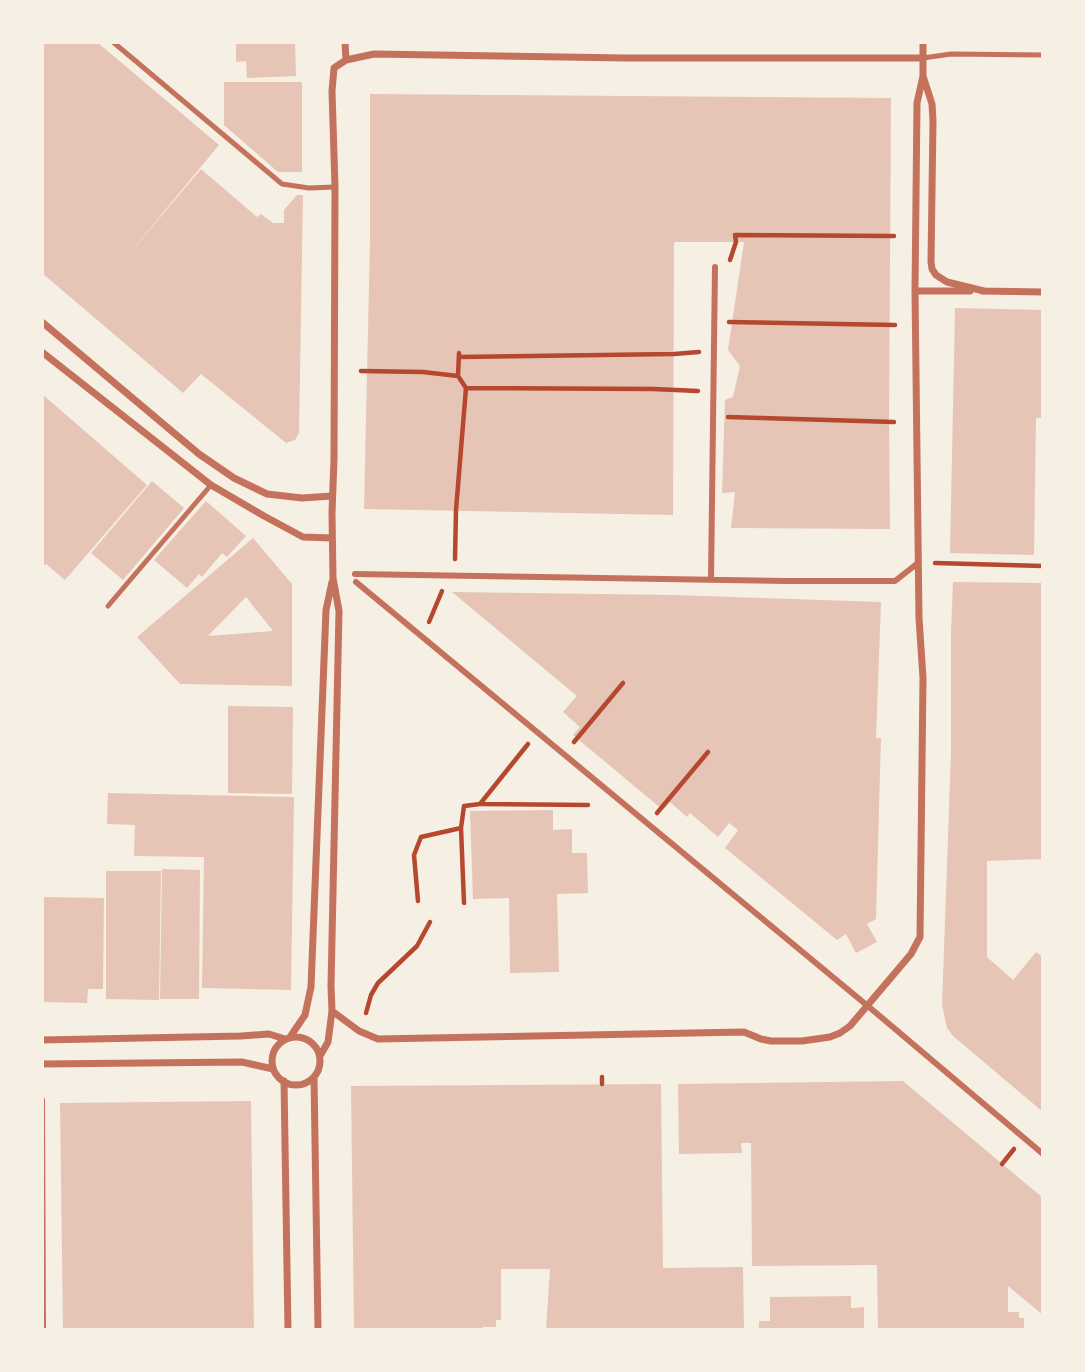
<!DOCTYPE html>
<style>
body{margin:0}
#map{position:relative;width:1085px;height:1372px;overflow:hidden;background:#f6efe4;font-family:"Roboto Condensed",sans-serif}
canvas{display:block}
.frame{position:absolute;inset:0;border:44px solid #f6efe4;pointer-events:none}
</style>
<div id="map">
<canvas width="1085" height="1372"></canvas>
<div class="frame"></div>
</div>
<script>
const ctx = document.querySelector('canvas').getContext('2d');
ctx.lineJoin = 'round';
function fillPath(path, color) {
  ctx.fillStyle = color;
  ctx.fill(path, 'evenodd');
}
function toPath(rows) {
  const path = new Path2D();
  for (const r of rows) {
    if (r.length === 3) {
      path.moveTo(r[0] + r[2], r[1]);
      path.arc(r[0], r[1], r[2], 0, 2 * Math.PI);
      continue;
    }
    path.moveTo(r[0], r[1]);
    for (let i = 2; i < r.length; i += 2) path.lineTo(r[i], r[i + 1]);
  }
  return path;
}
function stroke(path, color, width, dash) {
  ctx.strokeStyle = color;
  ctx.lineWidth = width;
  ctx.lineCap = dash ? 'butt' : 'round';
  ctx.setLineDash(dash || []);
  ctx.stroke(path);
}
const building = toPath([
 [42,42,97,42,219,145,123,261,201,169,257,217,261,214,273,223,284,223,284,210,297,195,303,195,299,433,295,440,286,443,201,374,183,393,42,273],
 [236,42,295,42,296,76,247,78,246,61,236,62],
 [224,82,302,82,302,172,278,172,224,125],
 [370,94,891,98,889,421,890,529,731,528,735,492,722,493,725,400,733,397,740,366,728,350,744,242,674,242,673,515,364,509,370,240],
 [955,308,1043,310,1043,418,1036,418,1034,555,950,553],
 [42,394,147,485,65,580,46,564,42,568],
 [152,481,184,508,123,580,91,553],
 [206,501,246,536,227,557,222,553,202,577,199,574,187,588,154,560],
 [253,538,292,584,292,686,180,684,137,637],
 [246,597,273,631,208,636],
 [953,582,1043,583,1043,859,987,861,987,957,1013,980,1036,952,1043,957,1043,1112,953,1036,947,1028,942,1005,951,753,951,632],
 [452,592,674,595,881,602,876,738,881,738,876,919,867,924,877,942,856,953,846,934,837,940,725,848,738,830,729,823,718,837,690,813,687,817,670,802,663,810,573,735,580,727,563,712,577,696],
 [228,706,293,707,292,794,228,793],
 [108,793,294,797,291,990,202,988,204,857,134,856,135,825,107,824],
 [553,810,553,830,572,829,572,853,587,853,588,893,557,894,559,972,510,973,509,898,473,899,470,811],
 [162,869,200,870,199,999,160,999],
 [106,871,161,871,159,1000,106,999],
 [42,897,104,898,103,989,88,989,87,1003,42,1002],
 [903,1081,1043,1198,1043,1315,1008,1286,1008,1312,1019,1312,1019,1318,1024,1318,1024,1330,878,1330,877,1265,752,1266,751,1143,741,1143,742,1153,679,1154,678,1084],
 [661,1084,663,1268,743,1267,744,1330,546,1330,550,1269,501,1269,501,1320,496,1320,496,1327,483,1327,483,1330,354,1330,351,1086],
 [251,1101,254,1330,63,1330,60,1103],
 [851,1296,851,1308,864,1307,864,1330,759,1330,759,1321,770,1321,770,1297]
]);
const path = toPath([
 [730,260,736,242,735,235,894,236],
 [729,322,895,325],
 [459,357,674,354,699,352],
 [361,371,423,372,458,376],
 [466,388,653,389,698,391],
 [728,417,894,422],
 [455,559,456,510,466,388,458,376,459,353],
 [935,563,1043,566],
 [429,622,442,591],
 [574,742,623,683],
 [481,804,588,805],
 [657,813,708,752],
 [461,828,464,903],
 [418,901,414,855,421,837,461,828,464,806,480,804,528,744],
 [366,1013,371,995,378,983,417,946,430,922],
 [602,1077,602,1084],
 [1002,1164,1014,1149]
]);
const service = toPath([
 [113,42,282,184,309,188,335,187],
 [923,58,951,54,1043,55],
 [108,606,211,485]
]);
const pedestrian = toPath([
 [355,574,787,581,895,581,918,563],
 [711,579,715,267],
 [356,582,875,1012,1043,1154],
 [42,1100,43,1330]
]);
const minor = toPath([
 [345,42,346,60],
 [923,42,923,76,932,104,933,121,931,262,932,269,936,275,947,282,984,291],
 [915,291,970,291],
 [982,291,1043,292],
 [42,322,199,454,234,478,267,494,302,498,332,496],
 [42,352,211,485,264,516,303,537,332,538],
 [332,1011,359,1031,378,1039,744,1032,761,1039,771,1041,802,1041,830,1037,840,1033,850,1026,911,954,920,937,923,678,919,618,915,291,917,103,923,76],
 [296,1061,24],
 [290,1037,305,1015,311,987,326,610,332,582],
 [42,1040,241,1036,269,1034,285,1039],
 [320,1056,328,1042,332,1011,331,986,339,611,333,578,332,513,334,459,335,187,332,91,334,68,346,60,374,54,625,58,923,58],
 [42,1064,242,1062,273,1069],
 [314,1077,318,1330],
 [284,1081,288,1330]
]);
fillPath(building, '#e6c5b7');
stroke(path, '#b5482f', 4.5);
stroke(service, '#c5725c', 5);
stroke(pedestrian, '#c5725c', 6);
stroke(minor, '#c5725c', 7);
</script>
